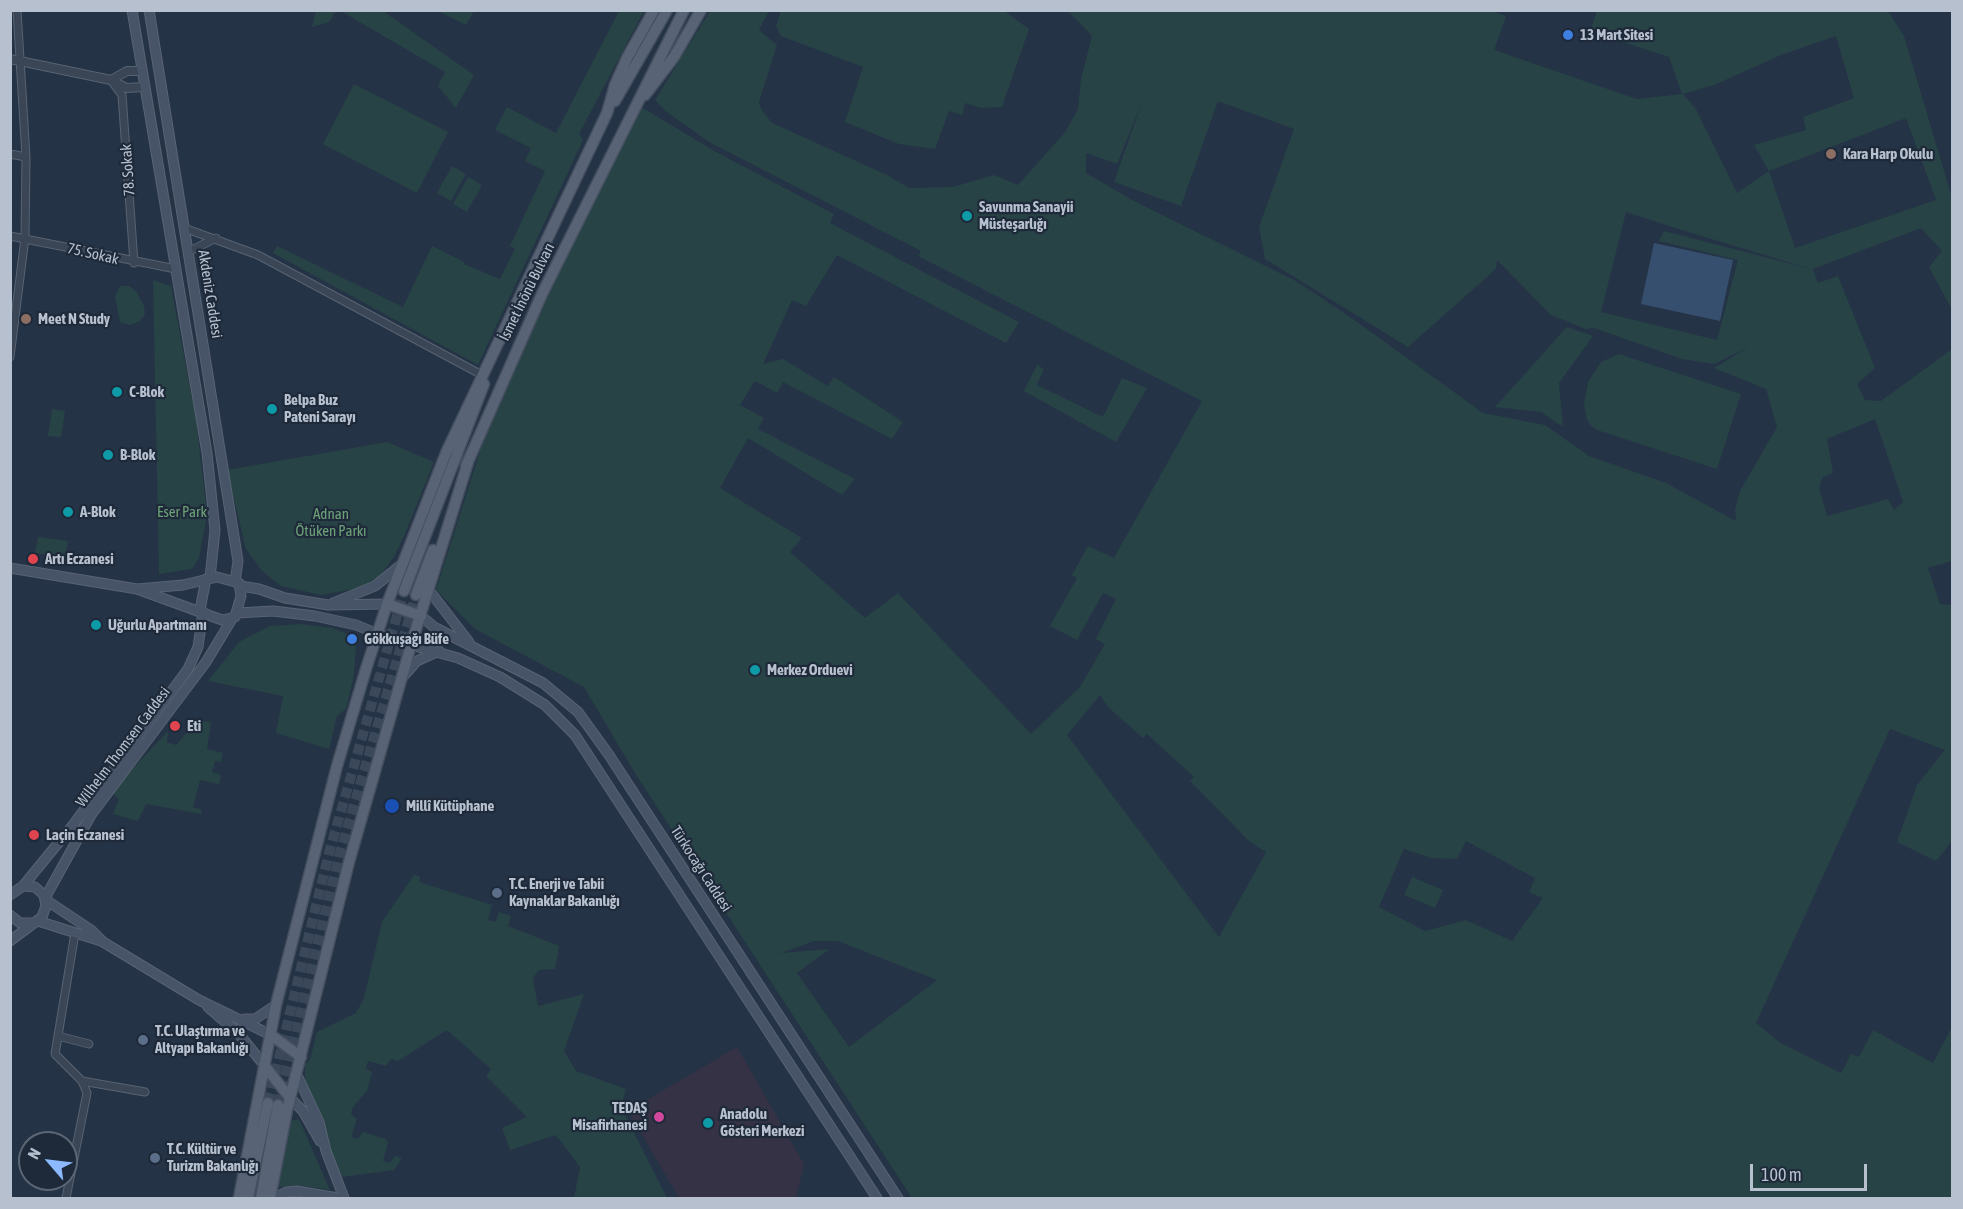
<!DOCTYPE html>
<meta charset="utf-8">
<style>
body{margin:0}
#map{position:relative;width:1963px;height:1209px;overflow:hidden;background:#253346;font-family:"Asap Condensed",sans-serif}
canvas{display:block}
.frame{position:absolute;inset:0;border:12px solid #b7c0ce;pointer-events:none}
.north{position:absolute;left:18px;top:1131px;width:60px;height:60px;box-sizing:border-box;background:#1e2a3a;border:2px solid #5b6675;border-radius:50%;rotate:298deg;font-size:16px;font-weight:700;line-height:24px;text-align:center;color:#b7c0ce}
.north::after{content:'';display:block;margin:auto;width:21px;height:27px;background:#8cb9ff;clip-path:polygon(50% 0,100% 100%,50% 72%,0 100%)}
.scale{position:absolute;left:1750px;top:1164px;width:117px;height:27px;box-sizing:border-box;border:3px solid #b7c0ce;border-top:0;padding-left:8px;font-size:18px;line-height:21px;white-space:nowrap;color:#b7c0ce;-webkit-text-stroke:4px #1e2a3a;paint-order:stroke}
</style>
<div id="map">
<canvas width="1963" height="1209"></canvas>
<div class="frame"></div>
<div class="north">N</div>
<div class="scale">100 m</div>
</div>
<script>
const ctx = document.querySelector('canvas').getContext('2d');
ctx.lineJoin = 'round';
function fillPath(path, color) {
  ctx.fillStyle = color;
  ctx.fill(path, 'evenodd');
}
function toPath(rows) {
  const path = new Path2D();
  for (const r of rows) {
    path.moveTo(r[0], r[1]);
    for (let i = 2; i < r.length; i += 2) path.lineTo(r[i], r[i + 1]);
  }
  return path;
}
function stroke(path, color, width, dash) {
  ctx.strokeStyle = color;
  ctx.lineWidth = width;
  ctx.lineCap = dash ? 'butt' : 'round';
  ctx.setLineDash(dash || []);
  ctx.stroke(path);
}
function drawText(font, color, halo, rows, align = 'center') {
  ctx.font = font + ' "Asap Condensed",sans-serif';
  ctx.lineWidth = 4.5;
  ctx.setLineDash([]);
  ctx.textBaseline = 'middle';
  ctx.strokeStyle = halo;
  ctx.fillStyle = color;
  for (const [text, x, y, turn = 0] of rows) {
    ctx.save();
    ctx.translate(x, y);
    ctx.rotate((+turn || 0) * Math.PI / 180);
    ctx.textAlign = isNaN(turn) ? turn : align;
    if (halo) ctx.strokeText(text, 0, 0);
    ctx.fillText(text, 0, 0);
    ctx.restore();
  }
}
const medical = toPath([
 [737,1047,804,1164,796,1198,679,1198,628,1111]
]);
const green = toPath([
 [1003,10,1029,29,1002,107,981,108,965,103,962,115,949,111,935,149,899,144,845,122,863,67,781,36,776,26,781,11],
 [316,11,316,10,336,11,329,22,312,27],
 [341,11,383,11,474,75,456,108,438,86,445,72],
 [438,11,474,11,466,25],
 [619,11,644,11,579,134,583,140,478,365,273,253,277,246,403,307,432,246,464,262,464,264,500,279,515,249,510,246,545,171,525,161,531,148,495,130,507,107,556,133],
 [710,11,769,11,759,30,777,45,759,102,761,109,772,123,887,175,909,188,953,187,994,175,1018,185,1066,131,1078,109,1081,79,1092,36,1068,11,1492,11,1506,16,1494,50,1637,99,1682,94,1669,57,1590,31,1597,11,1888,11,1904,36,1952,198,1952,310,1929,267,1942,251,1921,228,1813,269,1818,283,1838,276,1875,368,1857,384,1865,400,1881,401,1952,349,1952,561,1928,568,1940,604,1952,605,1952,841,1936,861,1897,842,1917,785,1945,750,1890,729,1756,1023,1779,1042,1841,1073,1851,1054,1859,1057,1873,1030,1933,1063,1952,1027,1952,1198,912,1198,635,773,584,687,475,629,436,590,487,429,636,104,716,152,834,214,830,223,1019,322,1006,343,837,255,806,306,792,300,763,364,783,359,828,386,834,377,903,422,892,439,783,382,777,393,755,381,740,405,764,418,758,429,855,479,842,495,748,438,720,488,802,538,790,552,865,618,898,593,1031,734,1080,687,1105,644,1096,639,1116,599,1103,593,1077,640,1050,626,1077,578,1072,575,1088,546,1114,558,1202,401,918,256,921,251,709,142,667,112,655,100],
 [1836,36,1854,98,1803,117,1806,130,1754,145,1769,171,1737,193,1696,109,1683,94,1714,85,1781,55],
 [1218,101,1294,129,1259,227,1265,259,1408,347,1496,269,1497,260,1551,315,1586,329,1594,328,1682,359,1714,364,1749,347,1714,368,1766,389,1777,427,1740,491,1735,509,1736,521,1666,483,1589,456,1545,425,1483,413,1353,319,1296,281,1134,201,1086,173,1086,153,1117,164,1142,102,1114,182,1181,206],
 [1906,118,1936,200,1795,248,1769,171],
 [1626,212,1675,228,1811,269,1664,231,1659,241,1738,260,1717,340,1601,312],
 [1875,419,1903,502,1894,510,1888,499,1827,516,1819,488,1823,477,1833,473,1827,439],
 [1100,695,1109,708,1143,738,1147,734,1194,777,1190,781,1249,841,1266,852,1219,937,1067,735],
 [1466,841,1535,878,1529,892,1543,898,1512,941,1466,920,1425,931,1379,907,1404,849,1431,858,1457,859],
 [814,941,838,941,937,980,849,1047,797,973,830,949,781,953],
 [354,84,448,132,417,193,323,144],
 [452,166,466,174,451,201,437,193],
 [468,177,482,185,467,212,453,204],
 [153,280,171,286,196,420,207,514,199,558,192,569,159,574],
 [120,286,129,286,136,291,144,306,145,314,140,321,130,325,120,322,115,297],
 [1567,327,1593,336,1559,383,1563,427,1541,412,1495,407],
 [1619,354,1741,394,1717,469,1597,430,1591,426,1587,420,1584,404,1588,382,1601,362],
 [1037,365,1044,369,1037,385,1103,417,1122,378,1147,388,1116,442,1024,391],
 [52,409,65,411,61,437,48,436],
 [387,442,434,462,405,534,394,557,377,580,354,589,321,595,281,586,262,571,246,549,227,470],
 [38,537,68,541,65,557,35,553],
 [301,624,332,628,350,635,356,645,354,675,346,709,337,716,329,749,276,733,283,696,208,681,239,642,270,626],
 [197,721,211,722,207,749,223,753,221,762,215,761,212,772,221,775,219,784,200,780,193,807,202,810,201,814,146,804,138,821,113,814,119,799,111,792,168,731,167,742,176,745],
 [414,875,420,876,419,882,492,905,488,920,495,922,499,912,511,916,508,926,559,946,555,969,539,970,533,978,538,1006,584,994,564,1051,576,1071,626,1089,621,1107,667,1198,574,1198,580,1167,556,1135,510,1150,502,1128,527,1117,486,1076,491,1069,447,1030,398,1061,391,1059,386,1066,368,1061,366,1068,372,1072,367,1091,353,1107,351,1114,357,1119,351,1137,358,1139,363,1132,386,1139,388,1142,383,1161,390,1163,395,1156,402,1158,394,1170,335,1178,322,1148,305,1078,305,1064,310,1060,317,1032,356,1013,364,998,382,922],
 [1412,877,1443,890,1435,908,1404,895],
 [299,1119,330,1190,298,1185,276,1187,290,1121]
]);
const water = toPath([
 [1654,243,1733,260,1720,321,1641,304]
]);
const primaryTunnel = toPath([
 [268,1103,329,853,404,591],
 [278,1105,339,856,416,595]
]);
const minor = toPath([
 [113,83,122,95,134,263],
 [10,154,26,157],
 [184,228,258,255,482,375],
 [10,236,176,269],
 [188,252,216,238],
 [10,357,25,238,26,157,17,10],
 [58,1036,89,1044],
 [82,1081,145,1092],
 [66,1198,87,1093,82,1081,55,1054,75,933]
]);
const tertiary = toPath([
 [10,59,111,80,126,88,144,87],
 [111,80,127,71,141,71]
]);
const secondary = toPath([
 [132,10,207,453,215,530,210,578],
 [149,10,238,561,235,582],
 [10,568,137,589,222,620,235,617,241,596,239,583,217,577,183,585,137,589],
 [241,586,259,589,285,598,328,605,387,604],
 [428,589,469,642],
 [333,603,375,586,402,564],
 [200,610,206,579],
 [237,613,273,611,315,616,356,625,378,634],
 [421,616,434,627,543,683,578,712,609,755,898,1198],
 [411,645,458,658,500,677,545,705,575,735,877,1198],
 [403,677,417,661,439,651],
 [23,886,73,825,188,669,198,647,203,612],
 [10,895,23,886,35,887,44,895,46,906,42,917,10,941],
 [45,898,91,815,206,662,232,619],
 [46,900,91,930,103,942,199,1000,271,1035],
 [10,915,20,923,33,923],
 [38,921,101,941],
 [208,1007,239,1034,264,1065],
 [244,1019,255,1019,276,1005],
 [297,1075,319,1122,326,1151,344,1198],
 [290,1098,303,1111,320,1141],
 [275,1198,286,1192,297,1191,338,1198]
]);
const primary = toPath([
 [645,95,674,57,701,10],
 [615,101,667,10],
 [522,292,607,113,615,85,627,58,654,10],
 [466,466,542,294,684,10],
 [404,591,484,384],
 [416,595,433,550],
 [387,604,421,616],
 [378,634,411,645],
 [271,1035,301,1057],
 [264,1065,290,1098],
 [239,1198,276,1005,337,766,366,669,387,604,446,453,524,288],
 [248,1198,268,1103],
 [261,1198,278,1105],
 [270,1198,287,1110,349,862,411,645,469,459]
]);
const markers = [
 [1568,35,6,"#3f7fe0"],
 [1831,154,6,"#8d6e63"],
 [967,216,6,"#0f9aa8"],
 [26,319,6,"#8d6e63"],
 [117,392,6,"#0f9aa8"],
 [272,409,6,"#0f9aa8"],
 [108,455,6,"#0f9aa8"],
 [68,512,6,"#0f9aa8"],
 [33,559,6,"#e0444e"],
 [96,625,6,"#0f9aa8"],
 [352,639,6,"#3f7fe0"],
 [755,670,6,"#0f9aa8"],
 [175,726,6,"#e0444e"],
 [392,806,8,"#1a4fb4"],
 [34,835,6,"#e0444e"],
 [497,893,6,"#5c6f8a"],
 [143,1040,6,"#5c6f8a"],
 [659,1117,6,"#d1479c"],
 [708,1123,6,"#0f9aa8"],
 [155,1158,6,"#5c6f8a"]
];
const poiNames = [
 ["13 Mart Sitesi",1580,35],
 ["Kara Harp Okulu",1843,154],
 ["Savunma Sanayii",979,207],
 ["Müsteşarlığı",979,224],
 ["Meet N Study",38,319],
 ["C-Blok",129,392],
 ["Belpa Buz",284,400],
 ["Pateni Sarayı",284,417],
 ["B-Blok",120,455],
 ["A-Blok",80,512],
 ["Artı Eczanesi",45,559],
 ["Uğurlu Apartmanı",108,625],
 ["Gökkuşağı Büfe",364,639],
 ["Merkez Orduevi",767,670],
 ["Eti",187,726],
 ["Millî Kütüphane",406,806],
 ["Laçin Eczanesi",46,835],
 ["T.C. Enerji ve Tabii",509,884],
 ["Kaynaklar Bakanlığı",509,901],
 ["T.C. Ulaştırma ve",155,1031],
 ["Altyapı Bakanlığı",155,1048],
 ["TEDAŞ",647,1108,"right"],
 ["Misafirhanesi",647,1125,"right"],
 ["Anadolu",720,1114],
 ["Gösteri Merkezi",720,1131],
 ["T.C. Kültür ve",167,1149],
 ["Turizm Bakanlığı",167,1166]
];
const streetNames = [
 ["78. Sokak",128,170,-94],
 ["75. Sokak",93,254,13],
 ["İsmet İnönü Bulvarı",527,292,-64],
 ["Akdeniz Caddesi",210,294,81],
 ["Wilhelm Thomsen Caddesi",123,747,-53],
 ["Türkocağı Caddesi",701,869,57]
];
const parkNames = [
 ["Eser Park",182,512],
 ["Adnan",331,514],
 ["Ötüken Parkı",331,531]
];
fillPath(medical, '#353245');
fillPath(green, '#274346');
fillPath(water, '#374f6e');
stroke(primaryTunnel, '#3b485a', 10, [10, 5]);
stroke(minor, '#586372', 9);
stroke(tertiary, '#586372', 10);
stroke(secondary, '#586372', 11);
stroke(primary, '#434e5e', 13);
stroke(minor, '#3a4555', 7);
stroke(tertiary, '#3a4555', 8);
stroke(secondary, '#475468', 9);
stroke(primary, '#586475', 10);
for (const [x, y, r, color] of markers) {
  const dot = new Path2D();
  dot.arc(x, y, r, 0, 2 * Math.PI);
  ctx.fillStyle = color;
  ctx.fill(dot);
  stroke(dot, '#1e2a3a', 2);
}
drawText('bold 15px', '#b7c0ce', '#1e2a3a', poiNames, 'left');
drawText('15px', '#b7c0ce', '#1e2a3a', streetNames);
drawText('15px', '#6da178', '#1e2a3a', parkNames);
</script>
